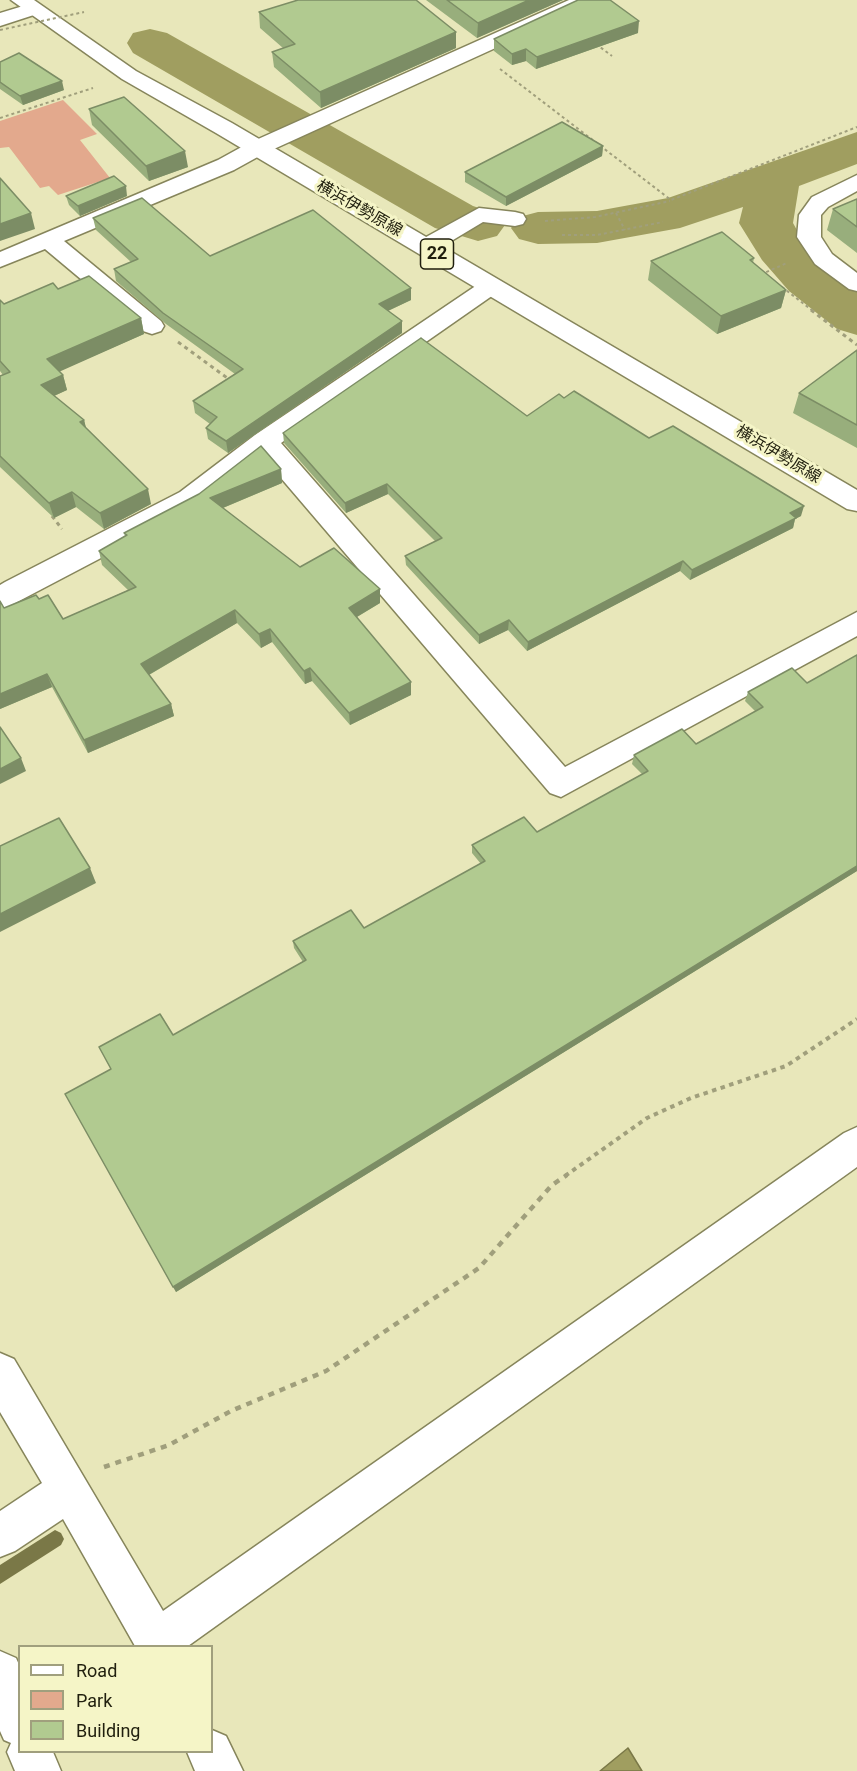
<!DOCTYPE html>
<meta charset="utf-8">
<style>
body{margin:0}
#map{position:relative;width:857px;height:1771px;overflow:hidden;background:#e8e7ba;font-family:Roboto,sans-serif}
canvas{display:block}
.legend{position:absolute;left:18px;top:1645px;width:195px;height:108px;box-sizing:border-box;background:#f5f5c7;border:2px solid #a09f7d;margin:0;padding:8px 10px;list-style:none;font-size:18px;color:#201f0e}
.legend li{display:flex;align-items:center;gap:12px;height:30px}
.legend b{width:30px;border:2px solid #a09f7d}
</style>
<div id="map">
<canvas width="857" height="1771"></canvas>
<ul class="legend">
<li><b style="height:8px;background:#fff"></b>Road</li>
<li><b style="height:16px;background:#e3a98d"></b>Park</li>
<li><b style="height:16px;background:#b1ca90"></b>Building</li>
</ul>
</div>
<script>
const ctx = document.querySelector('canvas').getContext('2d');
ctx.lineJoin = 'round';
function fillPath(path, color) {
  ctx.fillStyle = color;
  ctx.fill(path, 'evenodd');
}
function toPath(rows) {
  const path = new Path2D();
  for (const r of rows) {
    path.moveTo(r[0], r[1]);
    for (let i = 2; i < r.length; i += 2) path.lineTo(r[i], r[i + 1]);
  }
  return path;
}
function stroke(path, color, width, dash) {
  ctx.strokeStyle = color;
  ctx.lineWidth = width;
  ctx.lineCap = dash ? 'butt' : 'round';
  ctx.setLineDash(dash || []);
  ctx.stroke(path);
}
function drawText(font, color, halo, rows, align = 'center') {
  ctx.font = font + ' Roboto,"Noto Sans JP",sans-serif';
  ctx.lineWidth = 6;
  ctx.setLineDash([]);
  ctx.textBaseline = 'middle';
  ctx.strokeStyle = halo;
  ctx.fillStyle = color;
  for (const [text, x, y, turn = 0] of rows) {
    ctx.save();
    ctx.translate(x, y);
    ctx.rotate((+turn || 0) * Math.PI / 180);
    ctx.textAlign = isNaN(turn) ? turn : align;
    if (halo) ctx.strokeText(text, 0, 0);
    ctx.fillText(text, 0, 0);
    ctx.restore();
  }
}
const green = toPath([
 [63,100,97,134,80,140,110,178,58,195,49,186,40,188,9,147,0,148,0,121]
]);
const water = toPath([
 [628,1748,642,1771,600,1771,628,1748]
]);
const stream = toPath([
 [55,1530,61,1533,64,1539,61,1545,0,1584,0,1565,55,1530]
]);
const river = toPath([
 [150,29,167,33,473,206,497,214,505,225,497,236,478,241,435,228,133,53,127,43,133,33,150,29],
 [857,132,857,164,799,186,793,223,803,241,827,267,857,289,857,335,837,329,789,291,762,260,739,223,743,207,680,228,597,243,538,244,519,239,511,228,519,217,538,212,597,211,668,198,857,132]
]);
const pathFar3 = toPath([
 [596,44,612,56],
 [500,69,671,200,857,127],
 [0,118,93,88],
 [616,213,625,230],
 [545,221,595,217,670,201],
 [562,235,597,235,663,222],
 [767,275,764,273,787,263],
 [782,287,813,311]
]);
const pathFar2 = toPath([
 [811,310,857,345],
 [178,342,230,380],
 [52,516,62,529]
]);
const pathFar1 = toPath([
 [565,1176,647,1118,691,1098,786,1066,857,1019]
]);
const path = toPath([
 [104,1467,169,1445,231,1411,326,1371,479,1268,552,1185,567,1175]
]);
const minor = toPath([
 [569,0,595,0,592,4,263,154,234,170,64,241,161,321,164,326,161,331,152,334,143,331,45,249,0,267,0,252,218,160,247,144,569,0],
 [33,3,40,5,43,9,40,13,0,26,0,13,33,3],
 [857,175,857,191,828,207,821,215,821,237,832,254,857,273,857,291,849,289,815,264,797,237,799,215,812,197,857,175],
 [479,208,515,212,523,214,526,219,523,224,515,226,483,222,433,252,425,254,417,252,413,247,417,242,479,208],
 [491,279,499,281,503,286,499,291,281,443,565,767,857,612,857,636,561,797,550,793,263,457,200,506,0,611,0,585,5,582,180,492,255,435,483,281,491,279],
 [857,1127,857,1167,188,1646,135,1646,63,1519,15,1551,0,1557,0,1511,42,1483,0,1412,0,1353,14,1359,163,1611,844,1133,857,1127],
 [212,1730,226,1736,243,1771,195,1771,187,1752,212,1752,212,1730]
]);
const major = toPath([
 [11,0,34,0,136,71,232,123,857,490,857,511,847,509,216,133,122,79,11,0]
]);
const highway = toPath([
 [0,1651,16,1658,20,1667,20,1752,53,1752,61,1771,15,1771,7,1752,11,1743,4,1740,0,1731,0,1651]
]);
const pathBridge = toPath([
 [0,30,84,12]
]);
const wall = toPath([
 [426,0,563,0,477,38],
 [259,12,456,48,321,108,274,67,272,52,283,48,260,28],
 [638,33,536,69,526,61,512,65,494,51,494,39],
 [0,62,64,90,23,105,0,89],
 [89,109,188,167,149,181,92,125],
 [603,146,602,156,506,206,465,182,465,172],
 [66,196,127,196,80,216,69,205],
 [857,199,857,253,827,230,833,209],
 [93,218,210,256,411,300,388,311,402,321,402,333,228,453,208,439,206,428,210,424,195,413,193,401,235,374,166,324,116,281,114,269,131,262,96,230],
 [754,258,753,263,786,290,781,308,717,334,648,280,651,261],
 [58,289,141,318,144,334,59,371,63,375,67,390,54,396,84,420,86,428,151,504,104,529,76,507,54,518,0,467,0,376,3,375,0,371,0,300,4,304],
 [857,350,857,448,793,413,799,393],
 [564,398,649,438,801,516,795,519,793,528,690,580,680,571,527,651,508,630,479,644,406,565,405,556,435,541,388,494,346,513,284,443,283,433,527,416],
 [281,469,282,483,223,508,300,567,380,589,380,603,357,617,411,695,350,725,312,681,305,684,272,642,261,648,237,623,149,675,171,704,174,716,88,753,52,687,0,709,0,601,4,608,39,599,63,619,128,590,102,565,99,551,125,536,124,533],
 [857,655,857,871,176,1292,111,1069,99,1047,173,1035,303,962,294,948,293,941,364,928,481,864,472,853,472,845,537,832,642,774,632,764,634,755,696,744,755,711,745,701,748,692,807,683]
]);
const shadedWall = toPath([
 [529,0,563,0,477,38,478,23],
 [639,21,638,33,536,69,537,57],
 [456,32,456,48,321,108,320,92],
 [526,49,526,61,512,65,512,54],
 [62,81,64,90,23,105,20,96],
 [603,146,602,156,506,206,506,197],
 [185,151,188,167,149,181,146,166],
 [126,186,127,196,80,216,78,206],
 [31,213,35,229,0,241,0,224],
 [411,288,411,300,379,315,379,304],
 [786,290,781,308,717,334,721,316],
 [141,318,144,334,52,375,47,359],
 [402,321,402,333,228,453,226,441],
 [63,375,67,390,45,400,41,385],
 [84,420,88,436,80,422],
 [281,469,282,483,213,512,210,498],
 [387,484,388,494,346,513,345,503],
 [148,489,151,504,104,529,100,513],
 [72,492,76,507,54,518,49,503],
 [804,506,801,516,795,519,793,528,690,580,692,570,790,513],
 [683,561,680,571,527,651,528,642],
 [380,589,380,603,350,621,349,608],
 [235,610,237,623,145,677,141,664],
 [509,620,508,630,479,644,479,635],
 [270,629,272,642,261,648,259,634],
 [310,668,312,681,305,684,304,671],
 [47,674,52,687,0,709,0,694],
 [411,682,411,695,350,725,349,713],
 [171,704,174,716,88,753,84,740],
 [21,758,26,771,0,784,0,769],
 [857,866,857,871,176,1292,173,1287],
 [90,868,96,883,0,932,0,914]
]);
const building = toPath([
 [298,0,416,0,456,32,320,92,272,52,295,44,259,12,298,0],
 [447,0,529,0,478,23,447,0],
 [578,0,610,0,639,21,537,57,526,49,512,54,494,39,578,0],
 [19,53,62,81,20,96,0,82,0,62,19,53],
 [124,97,185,151,146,166,89,109,124,97],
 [562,122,603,146,506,197,465,172,562,122],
 [114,176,126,186,78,206,66,196,114,176],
 [0,178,31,213,0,224,0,178],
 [142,198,210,256,313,210,411,288,379,304,402,321,226,441,206,428,217,417,193,401,243,369,163,313,114,269,138,259,93,218,142,198],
 [857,199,857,227,833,209,857,199],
 [722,232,754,258,750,260,786,290,721,316,651,261,722,232],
 [89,276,141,318,47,359,63,375,41,385,84,420,80,422,148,489,100,513,72,492,49,503,0,456,0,376,10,372,0,361,0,300,4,304,53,283,58,289,89,276],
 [421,338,527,416,559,394,564,398,574,391,649,438,673,426,804,506,790,513,796,518,692,570,683,561,528,642,509,620,479,635,405,556,442,538,387,484,345,503,283,433,421,338],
 [857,350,857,425,799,393,857,350],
 [261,446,281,469,210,498,300,567,334,548,380,589,349,608,411,682,349,713,310,668,304,671,270,629,259,634,235,610,141,664,171,704,84,740,47,674,0,694,0,601,4,608,36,595,39,599,48,595,63,619,136,587,99,551,127,535,124,533,199,494,261,446],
 [857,655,857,866,173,1287,65,1094,111,1069,99,1047,160,1014,173,1035,306,960,293,941,351,910,364,928,485,861,472,845,524,817,537,832,648,771,634,755,682,729,696,744,763,707,748,692,792,668,807,683,857,655],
 [0,727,21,758,0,769,0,727],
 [59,818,90,868,0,914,0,846,59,818]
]);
const farStreetnames = [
 ["横浜伊勢原線",359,209,30],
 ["横浜伊勢原線",778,455,31]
];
const shields = [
 [437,254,33]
];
const shieldNames = [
 ["22",437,254]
];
fillPath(green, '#e3a98d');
fillPath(water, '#a09e60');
stroke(water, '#7a7847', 1.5);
fillPath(stream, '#7a7847');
fillPath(river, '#a09e60');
stroke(minor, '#86855b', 3);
stroke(major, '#86855b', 3);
stroke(highway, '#86855b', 3);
stroke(pathFar3, '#a09f7c', 2, [3, 3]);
stroke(pathFar2, '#a09f7c', 3, [4, 4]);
stroke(pathFar1, '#a09f7c', 4, [4.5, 4.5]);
stroke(path, '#a09f7c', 4.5, [6, 6]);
fillPath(minor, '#fff');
fillPath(major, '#fff');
fillPath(highway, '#fff');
stroke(pathBridge, '#a09f7c', 2, [3, 3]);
fillPath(wall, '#98ae7c');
fillPath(shadedWall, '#7c8d65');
fillPath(building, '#b1ca90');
stroke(building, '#7c8d65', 1.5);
drawText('16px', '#201f0e', '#f5f5c7', farStreetnames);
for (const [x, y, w] of shields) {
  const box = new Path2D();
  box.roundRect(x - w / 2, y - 15, w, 30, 4.5);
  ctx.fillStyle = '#f5f5c7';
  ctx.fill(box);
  stroke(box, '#201f0e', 1.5);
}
drawText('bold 18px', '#201f0e', null, shieldNames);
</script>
